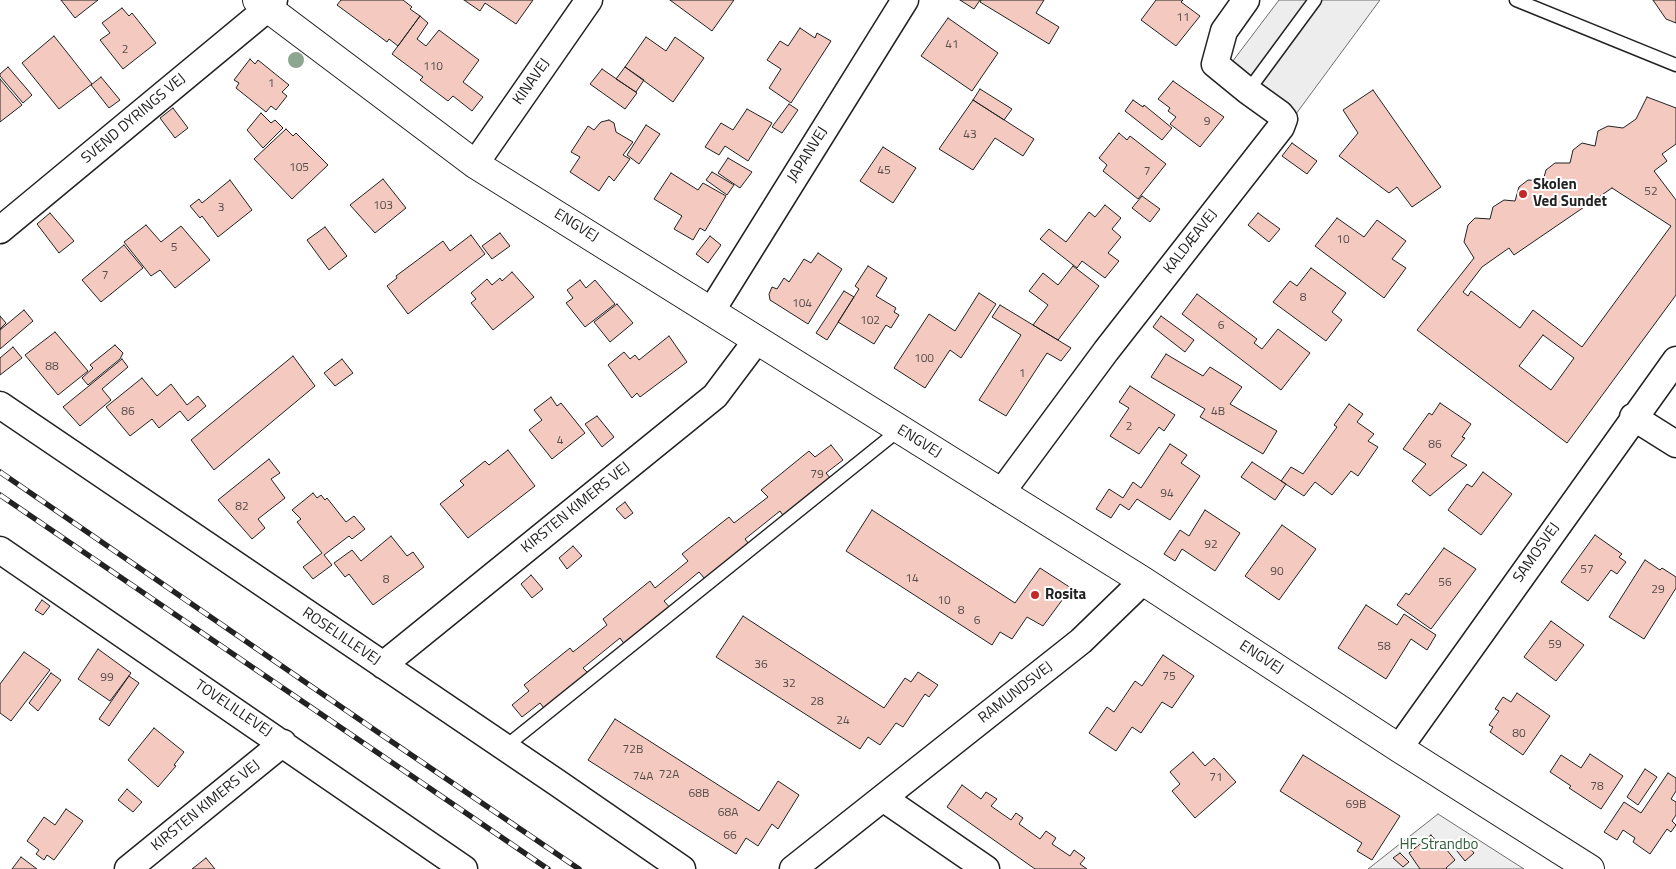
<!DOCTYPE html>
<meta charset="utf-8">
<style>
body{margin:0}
canvas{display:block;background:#fff}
</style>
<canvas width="1676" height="869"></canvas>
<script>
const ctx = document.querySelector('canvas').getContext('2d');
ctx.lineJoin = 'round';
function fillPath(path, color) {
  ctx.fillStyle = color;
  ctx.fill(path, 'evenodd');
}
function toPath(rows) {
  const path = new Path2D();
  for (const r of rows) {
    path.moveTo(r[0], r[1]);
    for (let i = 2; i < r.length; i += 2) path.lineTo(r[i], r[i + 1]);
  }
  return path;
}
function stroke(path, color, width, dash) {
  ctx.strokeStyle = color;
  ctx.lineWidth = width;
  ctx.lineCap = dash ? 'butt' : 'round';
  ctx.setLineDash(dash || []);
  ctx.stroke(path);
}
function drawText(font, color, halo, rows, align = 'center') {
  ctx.font = font + ' "Titillium Web",sans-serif';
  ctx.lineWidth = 4;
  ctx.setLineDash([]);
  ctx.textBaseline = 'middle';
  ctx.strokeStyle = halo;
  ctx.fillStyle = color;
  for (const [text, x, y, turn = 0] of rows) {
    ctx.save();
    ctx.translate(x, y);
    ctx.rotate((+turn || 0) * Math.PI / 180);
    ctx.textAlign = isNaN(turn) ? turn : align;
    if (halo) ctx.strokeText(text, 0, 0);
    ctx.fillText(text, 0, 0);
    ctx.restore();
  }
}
const green = toPath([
 [1438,814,1524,869,1368,869,1438,814]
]);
const parking = toPath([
 [1279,0,1380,0,1293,118,1226,70,1279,0]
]);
const building = toPath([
 [61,0,98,0,75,18,61,0],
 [341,0,403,0,412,7,410,9,420,16,398,46,389,39,387,42,337,5,341,0],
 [464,0,533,0,516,24,485,3,480,11,464,0],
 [670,0,734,0,712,31,670,0],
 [960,0,980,0,974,9,960,0],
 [981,0,1044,0,1036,13,1059,27,1049,44,980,2,981,0],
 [1156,0,1183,0,1181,2,1200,16,1176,46,1141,20,1156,0],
 [1653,0,1676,0,1676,23,1666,19,1653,0],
 [122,8,129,16,132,13,156,43,123,69,100,40,110,33,102,23,122,8],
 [420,16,428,23,417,39,426,46,439,30,479,60,463,82,483,97,472,111,453,96,448,101,420,80,423,77,392,54,420,16],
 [948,18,998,53,972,91,921,56,948,18],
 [800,28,815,38,817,33,831,41,791,103,769,88,781,69,767,60,780,41,788,46,800,28],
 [54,36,92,84,59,109,22,63,54,36],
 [646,37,666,51,675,37,704,58,673,102,625,67,646,37],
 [250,59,255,64,258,60,289,85,282,92,287,96,276,110,271,106,266,112,236,88,239,83,234,80,250,59],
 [8,67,32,95,23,103,0,76,0,74,8,67],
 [625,67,644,80,636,92,616,79,625,67],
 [602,69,637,93,625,109,590,84,602,69],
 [101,77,120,100,109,108,91,85,101,77],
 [0,79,22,105,0,122,0,79],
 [1173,81,1224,117,1200,147,1170,124,1176,117,1168,111,1170,108,1158,99,1173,81],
 [980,89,1012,109,1004,120,973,100,980,89],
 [1373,90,1441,187,1412,207,1397,187,1389,193,1339,156,1358,133,1343,110,1373,90],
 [1647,97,1676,108,1676,144,1662,154,1667,161,1654,171,1676,200,1676,295,1567,443,1417,330,1474,258,1464,242,1468,225,1475,218,1490,219,1493,207,1504,200,1515,201,1519,187,1528,180,1543,181,1546,170,1555,163,1570,163,1573,150,1582,143,1595,146,1598,131,1608,126,1623,128,1636,119,1647,97],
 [1612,188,1671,226,1582,347,1533,310,1520,328,1471,291,1468,296,1463,292,1482,267,1509,248,1514,255,1612,188],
 [1543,335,1574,358,1551,390,1519,366,1543,335],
 [973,100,1034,139,1023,156,995,138,973,170,939,149,973,100],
 [1133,100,1143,107,1144,105,1172,128,1162,140,1125,111,1133,100],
 [789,104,798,110,782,133,772,127,789,104],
 [173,108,188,128,175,138,160,118,173,108],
 [747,109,772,123,748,161,725,146,719,155,705,147,721,123,733,130,747,109],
 [261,113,271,123,275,120,283,128,263,148,247,130,261,113],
 [609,120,614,123,616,132,633,142,623,155,630,159,614,181,609,176,599,191,570,172,580,157,571,152,588,126,594,130,601,122,609,120],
 [646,125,660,134,639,164,627,155,646,125],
 [286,129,293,136,296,133,328,165,292,199,254,159,286,129],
 [1119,133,1127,140,1130,136,1166,164,1138,199,1103,171,1107,165,1099,158,1119,133],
 [1292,143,1317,161,1307,174,1282,156,1292,143],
 [883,147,916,168,893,203,860,181,883,147],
 [728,158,752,172,740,188,718,173,728,158],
 [712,172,734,185,727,195,706,180,712,172],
 [671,173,698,190,703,183,726,196,705,231,700,228,693,240,674,229,682,216,654,199,671,173],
 [383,179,406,208,375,233,350,205,383,179],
 [230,180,252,210,218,237,202,216,200,218,190,206,199,199,202,203,230,180],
 [1142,196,1160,209,1150,222,1132,208,1142,196],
 [1105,205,1121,218,1112,229,1121,237,1108,253,1119,261,1105,278,1082,261,1077,268,1040,239,1049,229,1066,242,1089,212,1095,217,1105,205],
 [50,213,74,241,59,253,37,224,50,213],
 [1258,213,1280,229,1269,242,1248,225,1258,213],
 [1337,218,1364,237,1377,220,1406,241,1392,259,1406,268,1384,298,1315,246,1337,218],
 [146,225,161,242,181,226,210,260,175,288,160,270,151,276,124,242,146,225],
 [325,227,347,256,329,270,307,240,325,227],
 [500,233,510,246,492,259,482,246,500,233],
 [471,235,485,254,408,314,387,286,397,278,396,276,443,241,450,251,471,235],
 [710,236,721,245,708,263,696,254,710,236],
 [124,245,143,268,101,302,82,280,124,245],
 [818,253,842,269,808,324,770,300,769,294,772,287,777,289,784,278,789,282,804,259,811,263,818,253],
 [868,266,887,278,876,296,896,308,894,312,899,315,891,328,886,325,874,344,838,322,859,289,855,286,868,266],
 [1073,266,1099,286,1058,340,1033,325,1048,305,1029,291,1043,273,1058,285,1073,266],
 [1311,268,1346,293,1332,312,1342,320,1326,341,1273,302,1290,281,1297,286,1311,268],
 [512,272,534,297,493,330,471,303,476,299,471,293,487,279,492,285,500,278,502,281,512,272],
 [580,280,586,288,595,280,615,304,585,327,566,303,573,298,567,290,580,280],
 [844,291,854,297,827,340,816,333,844,291],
 [979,293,996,304,961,358,950,350,925,388,894,368,929,314,955,331,979,293],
 [1197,294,1257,339,1254,343,1262,349,1278,329,1310,353,1281,390,1182,314,1197,294],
 [617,304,633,323,610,342,594,322,617,304],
 [1000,305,1071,348,1061,361,1047,353,1006,416,979,400,1021,335,992,317,1000,305],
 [24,310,33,321,0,349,0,330,24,310],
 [0,316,6,323,0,329,0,316],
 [1161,316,1194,340,1185,352,1153,327,1161,316],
 [55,332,88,371,58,395,25,355,55,332],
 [669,336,687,362,640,397,637,393,632,398,608,365,624,352,630,359,635,355,639,360,669,336],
 [115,345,123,353,120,359,88,385,82,378,93,368,90,365,115,345],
 [13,347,22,358,0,375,0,358,13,347],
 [1166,354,1203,376,1210,367,1242,387,1230,404,1277,431,1263,454,1200,417,1205,409,1151,377,1166,354],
 [293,356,315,386,214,470,191,440,293,356],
 [122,359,128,367,102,389,111,400,80,426,63,407,122,359],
 [342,359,353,373,335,386,324,373,342,359],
 [142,378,157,396,171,384,187,405,198,396,206,406,188,421,180,411,159,428,152,419,130,436,106,407,142,378],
 [1130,386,1175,415,1164,431,1159,427,1139,454,1110,436,1129,408,1119,402,1130,386],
 [551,397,557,406,561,403,585,433,552,459,529,430,542,420,534,410,551,397],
 [1440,403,1471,424,1462,437,1465,438,1451,456,1467,465,1430,496,1412,481,1426,464,1403,449,1429,413,1432,415,1440,403],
 [1349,404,1363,414,1357,422,1374,434,1368,441,1378,447,1358,476,1351,471,1332,495,1315,482,1304,496,1281,481,1291,467,1303,474,1337,427,1334,425,1349,404],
 [597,416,614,437,602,447,585,424,597,416],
 [1170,444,1187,455,1181,463,1200,476,1170,520,1137,499,1129,510,1120,504,1111,518,1096,509,1109,489,1123,498,1133,482,1141,488,1170,444],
 [831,445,843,460,826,473,831,479,784,517,780,511,745,539,749,544,705,579,699,572,664,601,671,609,625,645,620,638,583,668,588,673,544,708,540,703,522,717,512,705,529,691,524,685,570,648,573,652,607,625,603,619,650,581,655,588,688,561,682,554,729,517,734,523,768,497,761,490,809,451,815,457,831,445],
 [508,450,535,486,468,538,440,504,464,485,460,481,485,461,489,465,508,450],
 [269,459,280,473,271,479,285,498,258,519,265,528,252,539,218,500,269,459],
 [1252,462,1286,484,1275,500,1241,477,1252,462],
 [1483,472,1512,494,1481,535,1448,510,1467,484,1472,487,1483,472],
 [313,493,317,498,321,495,325,500,327,498,346,522,354,516,365,529,352,539,349,536,324,555,332,565,313,579,303,567,322,553,297,522,301,519,292,510,313,493],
 [625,502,633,513,625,519,616,509,625,502],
 [872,510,1015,603,1040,568,1071,588,1043,626,1027,617,1012,639,1000,632,992,645,846,551,872,510],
 [1205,510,1240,533,1215,571,1182,549,1175,561,1164,554,1180,530,1189,536,1205,510],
 [1282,525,1316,549,1279,600,1245,576,1282,525],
 [1595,535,1622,554,1619,557,1626,562,1617,574,1611,570,1588,601,1561,582,1595,535],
 [391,536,407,556,413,552,424,567,373,605,349,574,345,577,334,563,352,550,361,561,391,536],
 [573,546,582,556,567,569,559,558,573,546],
 [1444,548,1476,569,1431,629,1397,605,1406,593,1409,595,1444,548],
 [1645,560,1660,570,1662,568,1676,577,1676,588,1644,639,1609,617,1645,560],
 [531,575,543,589,532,598,521,584,531,575],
 [42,600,50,606,43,615,35,610,42,600],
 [1366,605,1397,625,1404,614,1436,635,1427,650,1411,639,1386,679,1338,648,1366,605],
 [743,616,884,708,905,678,911,682,918,672,938,685,929,697,925,694,903,727,896,723,880,745,868,737,860,749,716,657,743,616],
 [1551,621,1584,645,1556,681,1524,657,1551,621],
 [98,649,131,673,110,701,78,679,98,649],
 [24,652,50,670,11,721,0,713,0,684,24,652],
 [1163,655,1194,676,1172,708,1162,702,1141,733,1132,727,1116,751,1089,733,1107,707,1114,712,1135,681,1142,686,1163,655],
 [51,673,61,680,38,711,29,703,51,673],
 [129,676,139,683,109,726,99,719,129,676],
 [1517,693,1550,716,1523,755,1490,732,1493,727,1489,725,1499,711,1495,709,1503,697,1511,702,1517,693],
 [615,719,759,811,778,781,799,795,778,829,772,824,758,846,746,838,736,854,588,760,615,719],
 [154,728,184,752,174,765,176,766,158,787,128,760,154,728],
 [1193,752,1205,766,1214,758,1236,782,1195,818,1172,791,1180,784,1170,772,1193,752],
 [1590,754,1623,776,1601,809,1569,788,1571,786,1550,772,1561,755,1581,768,1590,754],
 [1303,755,1400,816,1372,860,1357,851,1362,843,1280,791,1303,755],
 [1645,769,1657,777,1638,805,1627,797,1645,769],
 [1668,773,1676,778,1676,791,1671,799,1676,802,1676,815,1672,821,1676,825,1671,832,1667,829,1650,854,1633,842,1635,838,1623,830,1617,840,1604,832,1624,802,1641,813,1668,773],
 [962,785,981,799,986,792,997,799,991,806,1011,820,1016,813,1023,818,1019,824,1040,839,1046,831,1056,838,1052,844,1070,856,1074,850,1085,858,1080,864,1087,869,1035,869,947,807,962,785],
 [127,789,142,802,133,812,118,800,127,789],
 [66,809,83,821,54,860,47,855,44,860,36,854,39,850,27,841,44,817,55,825,66,809],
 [1431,835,1444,850,1446,849,1455,860,1446,868,1447,869,1420,869,1409,853,1431,835],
 [1462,838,1474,853,1465,861,1453,846,1462,838],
 [1400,853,1409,862,1403,867,1393,858,1400,853],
 [21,857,37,869,12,869,21,857],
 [206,858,215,869,192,869,206,858]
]);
const lane = toPath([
 [1516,0,1676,65],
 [1248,91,1315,0],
 [505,747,899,430]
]);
const street = toPath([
 [475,164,589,0],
 [0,230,268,8,274,0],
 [712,310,905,0],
 [0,405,559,784,682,869],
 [1633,417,1676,444],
 [1001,493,1106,351,1281,127,1284,119,1280,114,1248,91,1215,64,1224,31,1246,0],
 [0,550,464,869],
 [383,665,715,396,757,340],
 [1399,748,1676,360],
 [883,798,986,869],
 [128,869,283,743],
 [793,869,1081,641,1143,581]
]);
const secondary = toPath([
 [257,0,475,164,1143,581,1399,748,1590,869]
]);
const rail = toPath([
 [0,472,382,735,579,869],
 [0,495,548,869]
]);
const trees = [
 [296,60]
];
const markers = [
 [1523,194,5,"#c62828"],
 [1035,595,5,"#c62828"]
];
const numberNames = [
 ["11",1183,18],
 ["41",952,45],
 ["2",125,50],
 ["110",433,67],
 ["1",271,84],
 ["9",1207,122],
 ["43",970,135],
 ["105",299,168],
 ["45",884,171],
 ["7",1147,172],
 ["52",1651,192],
 ["103",383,206],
 ["3",221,208],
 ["10",1343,240],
 ["5",174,248],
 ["7",105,276],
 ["8",1303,298],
 ["104",802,304],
 ["102",870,321],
 ["6",1221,326],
 ["100",924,359],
 ["88",52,367],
 ["1",1022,374],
 ["86",128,412],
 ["4B",1218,412],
 ["2",1129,427],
 ["4",560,441],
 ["86",1435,445],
 ["79",817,475],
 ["94",1167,494],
 ["82",242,507],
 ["92",1211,545],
 ["57",1587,570],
 ["90",1277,572],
 ["14",912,579],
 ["8",386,580],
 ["56",1445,583],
 ["29",1658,590],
 ["10",944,601],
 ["8",961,611],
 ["6",977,621],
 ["59",1555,645],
 ["58",1384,647],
 ["36",761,665],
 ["75",1169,677],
 ["99",107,678],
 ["32",789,684],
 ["28",817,702],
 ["24",843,721],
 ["80",1519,734],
 ["72B",633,750],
 ["72A",669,775],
 ["74A",643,777],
 ["71",1216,778],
 ["78",1597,787],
 ["68B",699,794],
 ["69B",1356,805],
 ["68A",728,813],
 ["66",730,836]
];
const streetNames = [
 ["KINAVEJ",532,82,-55],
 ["SVEND DYRINGS VEJ",134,119,-40],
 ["JAPANVEJ",808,155,-58],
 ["ENGVEJ",576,226,32],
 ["KALDÆAVEJ",1191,242,-52],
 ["ENGVEJ",919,442,32],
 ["KIRSTEN KIMERS VEJ",576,508,-39],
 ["SAMOSVEJ",1537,553,-55],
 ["ROSELILLEVEJ",341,637,34],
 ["ENGVEJ",1261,658,33],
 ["RAMUNDSVEJ",1016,693,-38],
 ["TOVELILLEVEJ",233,709,34],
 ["KIRSTEN KIMERS VEJ",206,806,-39]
];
const poiNames = [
 ["Skolen",1533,185],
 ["Ved Sundet",1533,202],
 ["Rosita",1045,595]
];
const parkNames = [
 ["HF Strandbo",1439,845]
];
fillPath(green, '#eee');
stroke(green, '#6f6f6f', 1);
fillPath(parking, '#ededed');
stroke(parking, '#6f6f6f', 1);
fillPath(building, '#f3c9c0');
stroke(building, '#222', 1);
stroke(lane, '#222', 15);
stroke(street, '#222', 29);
stroke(secondary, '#222', 30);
stroke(lane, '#fff', 12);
stroke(street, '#fff', 26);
stroke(secondary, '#fff', 28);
stroke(rail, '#222', 5.5);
stroke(rail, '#fff', 4, [11]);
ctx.fillStyle = '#8da692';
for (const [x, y] of trees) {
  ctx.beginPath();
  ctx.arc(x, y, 8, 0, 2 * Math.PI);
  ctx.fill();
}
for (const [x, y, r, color] of markers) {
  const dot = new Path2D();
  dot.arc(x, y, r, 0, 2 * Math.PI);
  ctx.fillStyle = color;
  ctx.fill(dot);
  stroke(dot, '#fff', 2);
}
drawText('12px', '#564c4a', null, numberNames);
drawText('15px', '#222', '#fff', streetNames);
drawText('bold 15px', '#222', '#fff', poiNames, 'left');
drawText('15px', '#2f5e38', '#fff', parkNames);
</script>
